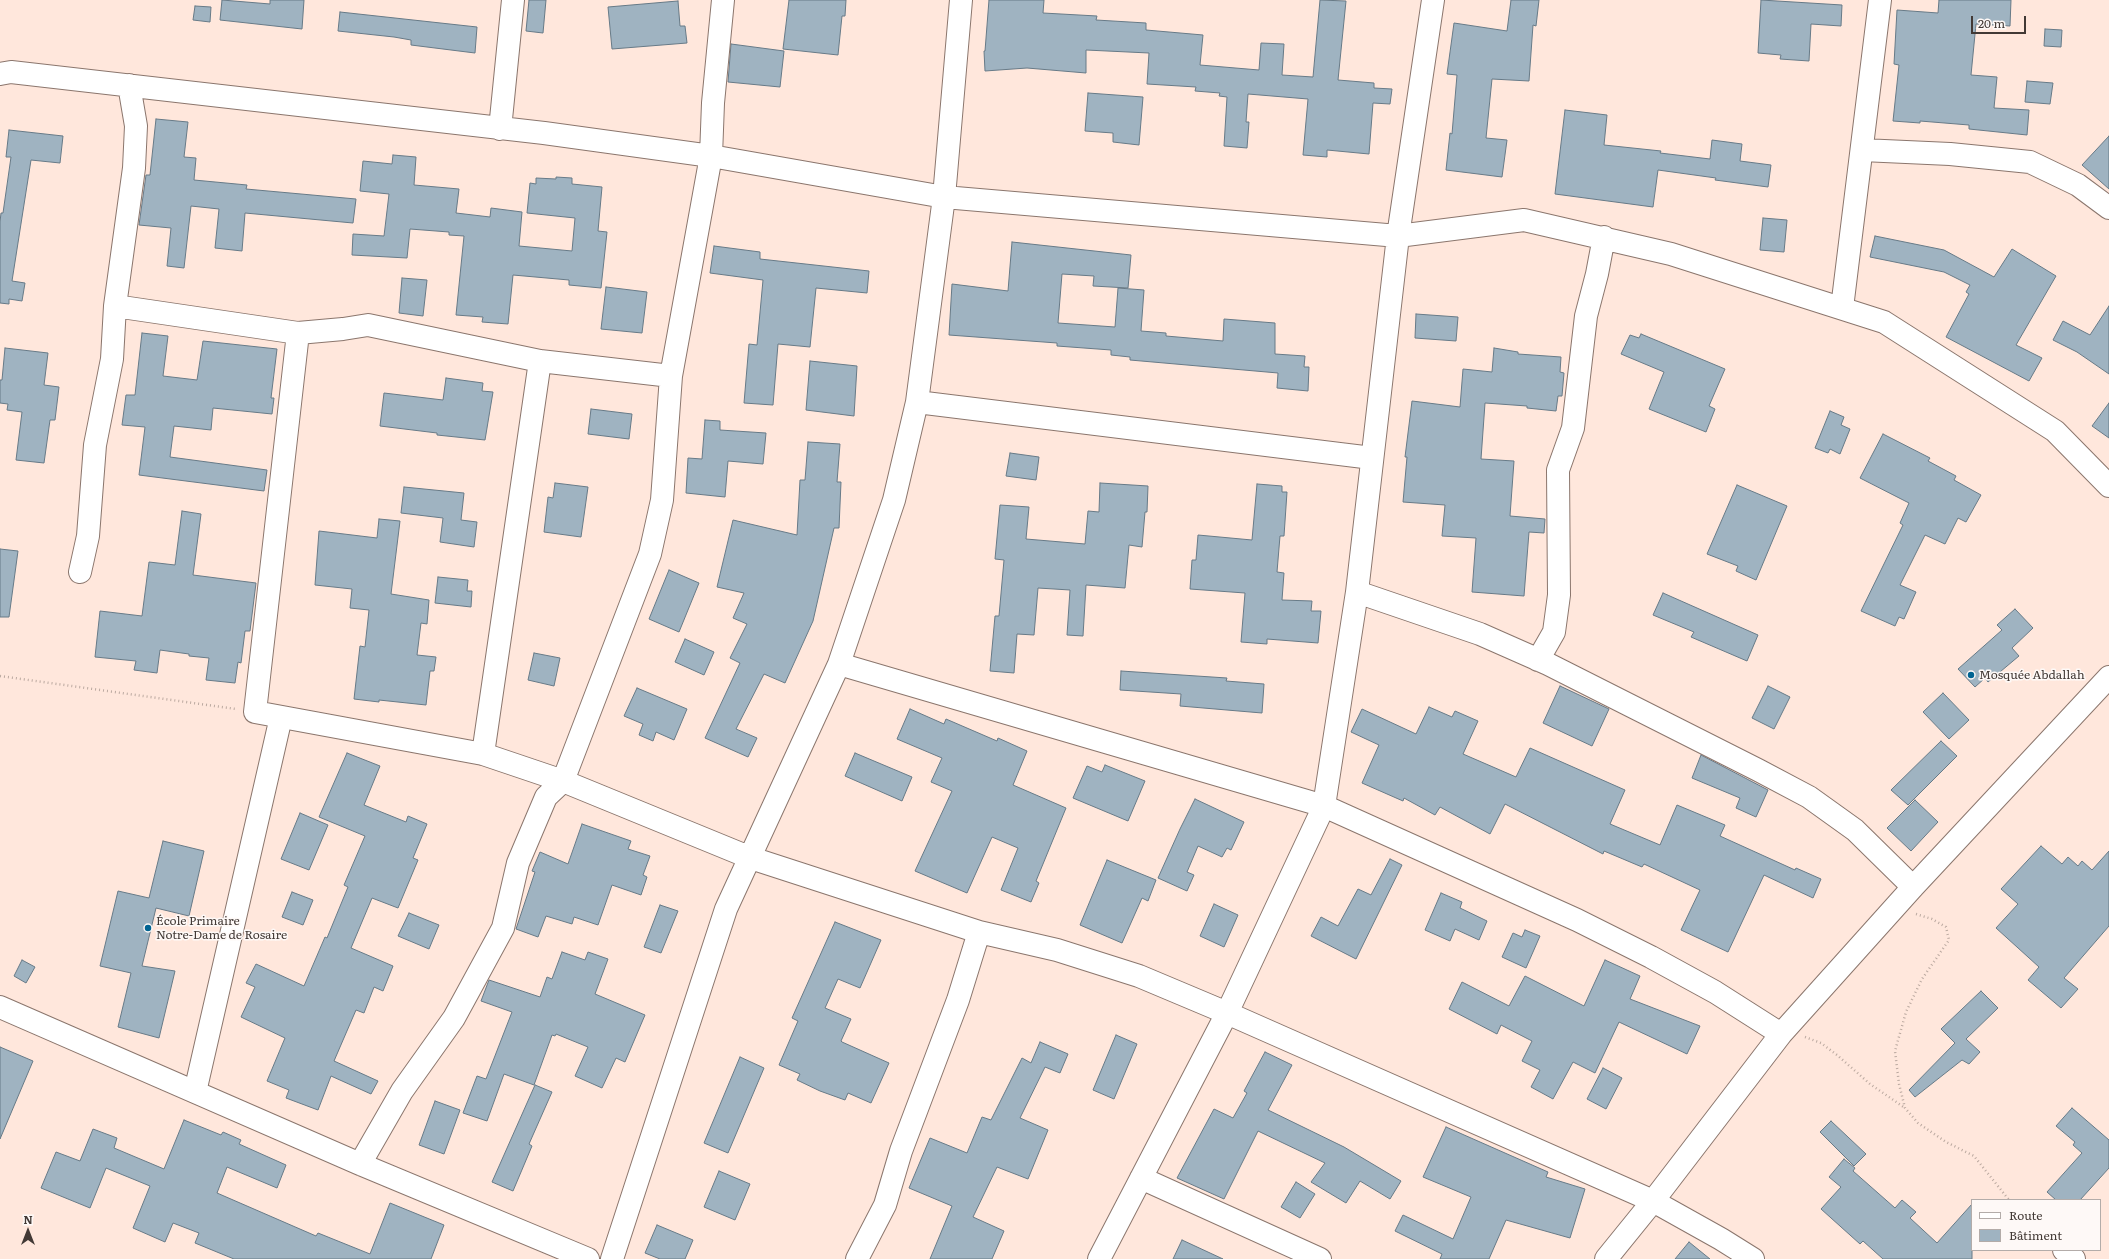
<!DOCTYPE html>
<meta charset="utf-8">
<style>
body{margin:0}
#map{position:relative;width:2109px;height:1259px;overflow:hidden;background:#ffe7dc;font-family:Literata,serif}
canvas{display:block}
.legend{position:absolute;left:1971px;top:1199px;width:130px;height:52px;box-sizing:border-box;background:#fef9f7;border:1px solid #b3aca9;margin:0;padding:5px 7px;list-style:none;font-size:12px;color:#423935}
.legend li{display:flex;align-items:center;gap:8px;height:20px}
.legend b{width:20px;border:1px solid #b3aca9}
.north{position:absolute;left:8px;top:1211px;width:40px;height:40px;-webkit-text-stroke:3px #fef9f7;paint-order:stroke;rotate:0deg;font-size:11px;font-weight:700;line-height:16px;text-align:center;color:#423935}
.north::after{content:'';display:block;margin:auto;width:14px;height:18px;background:#423935;clip-path:polygon(50% 0,100% 100%,50% 72%,0 100%)}
.scale{position:absolute;left:1971px;top:16px;width:55px;height:18px;box-sizing:border-box;border:2px solid #423935;border-top:0;padding-left:5px;font-size:12px;line-height:14px;white-space:nowrap;color:#423935;-webkit-text-stroke:3px #fef9f7;paint-order:stroke}
</style>
<div id="map">
<canvas width="2109" height="1259"></canvas>
<ul class="legend">
<li><b style="height:5px;background:#fff"></b>Route</li>
<li><b style="height:11px;background:#9fb3c1"></b>Bâtiment</li>
</ul>
<div class="north">N</div>
<div class="scale">20 m</div>
</div>
<script>
const ctx = document.querySelector('canvas').getContext('2d');
ctx.lineJoin = 'round';
function fillPath(path, color) {
  ctx.fillStyle = color;
  ctx.fill(path, 'evenodd');
}
function toPath(rows) {
  const path = new Path2D();
  for (const r of rows) {
    path.moveTo(r[0], r[1]);
    for (let i = 2; i < r.length; i += 2) path.lineTo(r[i], r[i + 1]);
  }
  return path;
}
function stroke(path, color, width, dash) {
  ctx.strokeStyle = color;
  ctx.lineWidth = width;
  ctx.lineCap = dash ? 'butt' : 'round';
  ctx.setLineDash(dash || []);
  ctx.stroke(path);
}
function drawText(font, color, halo, rows, align = 'center') {
  ctx.font = font + ' Literata,serif';
  ctx.lineWidth = 3;
  ctx.setLineDash([]);
  ctx.textBaseline = 'middle';
  ctx.strokeStyle = halo;
  ctx.fillStyle = color;
  for (const [text, x, y, turn = 0] of rows) {
    ctx.save();
    ctx.translate(x, y);
    ctx.rotate((+turn || 0) * Math.PI / 180);
    ctx.textAlign = isNaN(turn) ? turn : align;
    if (halo) ctx.strokeText(text, 0, 0);
    ctx.fillText(text, 0, 0);
    ctx.restore();
  }
}
const building = toPath([
 [222,0,270,4,270,0,304,0,302,29,220,20,222,0],
 [529,0,546,0,543,33,526,31,529,0],
 [789,0,846,0,845,16,842,16,838,55,783,49,789,0],
 [989,0,1044,0,1043,13,1097,16,1096,20,1146,23,1146,30,1203,35,1200,65,1259,70,1261,43,1284,44,1282,75,1313,77,1320,0,1346,1,1338,80,1374,83,1374,88,1392,89,1390,104,1373,103,1369,154,1327,150,1327,157,1303,155,1308,99,1248,94,1246,122,1249,122,1247,148,1224,146,1227,97,1219,96,1220,93,1195,91,1196,87,1147,84,1149,53,1086,50,1086,73,1027,68,985,71,984,51,985,51,989,0],
 [1511,0,1539,0,1536,26,1533,25,1529,81,1492,79,1486,138,1507,140,1502,177,1446,170,1450,133,1452,134,1457,75,1447,74,1454,23,1507,31,1511,0],
 [1761,0,1842,5,1841,26,1811,24,1809,61,1780,59,1781,55,1758,53,1761,0],
 [1939,0,2011,0,2010,26,1976,24,1971,75,1997,77,1994,108,2029,110,2027,135,1969,129,1969,125,1920,121,1920,123,1893,121,1899,65,1894,64,1897,10,1938,13,1939,0],
 [678,1,680,26,685,26,687,43,612,49,608,7,678,1],
 [195,6,211,7,210,22,193,20,195,6],
 [340,12,477,27,475,53,411,45,411,40,394,37,338,31,340,12],
 [2045,29,2062,30,2061,47,2044,46,2045,29],
 [731,44,784,51,780,87,728,82,731,44],
 [2027,81,2053,83,2050,104,2025,102,2027,81],
 [1088,93,1143,97,1139,145,1113,142,1113,133,1085,131,1088,93],
 [1565,110,1607,115,1604,145,1661,151,1660,153,1710,159,1712,140,1742,144,1740,161,1771,165,1768,187,1715,180,1716,178,1658,170,1653,207,1555,194,1565,110],
 [156,119,188,122,184,157,196,158,194,180,247,185,246,189,356,199,353,223,245,213,242,251,215,248,219,209,191,206,184,268,167,266,171,228,139,225,146,175,150,175,156,119],
 [9,130,63,136,60,163,31,160,12,281,25,283,22,301,9,299,9,304,0,303,0,222,1,213,3,213,11,157,6,157,9,130],
 [2109,136,2109,189,2082,165,2109,136],
 [393,155,416,157,414,185,459,189,456,213,490,217,491,208,522,212,519,246,572,251,575,218,527,213,530,183,536,184,536,178,556,179,556,177,572,178,572,184,602,187,598,231,607,232,601,288,569,285,569,280,513,275,508,324,482,322,483,317,456,315,464,236,449,235,449,232,410,229,407,258,352,255,353,234,384,236,389,194,360,191,363,161,392,164,393,155],
 [1763,218,1787,220,1784,252,1760,250,1763,218],
 [1875,236,1944,250,1994,277,2012,249,2056,276,2016,345,2042,358,2029,381,1946,337,1969,294,1966,292,1970,285,1944,272,1870,257,1875,236],
 [1012,242,1131,255,1128,288,1093,286,1094,276,1062,274,1058,323,1115,327,1118,288,1144,290,1141,331,1166,333,1166,336,1223,341,1224,319,1275,323,1275,354,1305,356,1304,367,1309,367,1308,391,1277,388,1278,373,1130,360,1130,357,1111,355,1111,350,1057,346,1057,343,949,335,952,284,1008,291,1012,242],
 [714,246,760,252,760,259,869,271,867,293,816,288,810,347,778,344,773,405,744,403,749,344,757,345,763,280,710,273,714,246],
 [402,278,427,280,423,316,399,313,402,278],
 [606,287,647,292,642,333,601,329,606,287],
 [2109,306,2109,374,2077,352,2053,340,2063,321,2090,335,2109,306],
 [1416,314,1458,317,1456,341,1415,338,1416,314],
 [142,333,168,336,163,376,197,380,203,341,277,349,271,398,274,398,272,414,213,408,211,430,174,426,170,457,267,470,264,491,139,475,145,427,122,425,126,395,135,395,142,333],
 [1641,334,1725,369,1709,406,1715,409,1706,432,1649,409,1664,372,1621,354,1630,335,1639,338,1641,334],
 [5,348,48,353,44,385,59,387,55,420,50,420,44,463,16,460,22,412,7,410,8,404,0,403,0,380,2,380,5,348],
 [1494,348,1518,352,1518,354,1561,357,1560,372,1564,373,1562,396,1558,396,1556,411,1527,408,1527,406,1485,403,1481,459,1514,461,1510,516,1545,519,1544,533,1529,532,1524,596,1472,592,1476,538,1442,536,1445,505,1403,502,1407,457,1405,457,1412,401,1460,407,1463,369,1492,372,1494,348],
 [810,361,857,366,854,416,806,410,810,361],
 [446,378,483,383,482,391,493,392,485,440,437,435,437,433,380,426,384,393,443,400,446,378],
 [2109,403,2109,438,2092,426,2109,403],
 [591,409,632,414,629,439,588,434,591,409],
 [1830,411,1844,417,1841,425,1850,429,1840,454,1830,449,1828,453,1815,448,1830,411],
 [705,420,720,421,720,430,766,433,763,464,728,461,725,497,686,493,688,458,702,459,705,420],
 [1883,434,1930,458,1928,461,1956,476,1954,480,1981,495,1966,522,1958,518,1945,544,1925,535,1900,585,1916,592,1904,619,1899,617,1895,626,1861,611,1903,525,1900,523,1909,503,1860,478,1883,434],
 [808,442,840,444,837,482,841,482,839,528,834,528,813,621,785,683,764,674,736,729,757,738,748,757,705,738,740,663,730,658,747,624,733,618,744,593,717,587,733,520,797,535,800,480,805,480,808,442],
 [1010,453,1039,457,1036,480,1006,476,1010,453],
 [555,483,588,487,581,537,544,532,548,497,553,498,555,483],
 [1100,483,1148,486,1147,512,1145,512,1142,547,1129,545,1125,588,1086,585,1083,636,1067,635,1070,590,1038,588,1034,635,1017,634,1014,673,990,671,995,616,999,616,1004,560,995,559,1000,505,1029,507,1026,539,1085,544,1088,511,1099,512,1100,483],
 [1257,484,1282,486,1282,492,1287,492,1284,536,1280,536,1277,572,1284,573,1282,600,1312,601,1311,611,1321,611,1318,643,1267,639,1267,644,1241,642,1245,593,1190,589,1192,560,1196,560,1198,535,1252,540,1257,484],
 [1737,485,1787,506,1756,580,1736,571,1738,566,1707,554,1737,485],
 [404,487,464,493,461,520,477,522,474,547,440,542,443,518,401,513,404,487],
 [182,511,201,514,193,575,256,583,250,631,245,631,241,663,238,662,235,683,206,680,209,658,189,656,189,654,160,650,157,673,134,670,136,661,95,657,100,611,142,616,149,562,175,565,182,511],
 [379,519,400,521,391,594,429,600,427,624,421,623,417,655,436,657,434,671,430,671,426,705,379,700,379,702,354,699,360,646,365,647,369,610,350,608,352,589,315,585,319,531,377,538,379,519],
 [0,549,18,551,9,617,0,617,0,549],
 [669,570,699,583,679,632,649,619,669,570],
 [438,577,468,580,467,591,472,591,471,607,435,603,438,577],
 [1663,593,1758,635,1747,661,1691,637,1694,632,1653,615,1663,593],
 [2015,609,2033,628,2012,648,2019,656,1988,682,1985,678,1975,687,1958,669,2002,630,1997,625,2015,609],
 [685,639,714,652,704,675,675,662,685,639],
 [534,653,560,658,554,686,528,680,534,653],
 [1121,671,1227,678,1226,681,1264,684,1262,713,1180,706,1181,694,1120,690,1121,671],
 [1560,686,1609,709,1592,746,1543,723,1560,686],
 [1768,686,1790,697,1774,729,1752,718,1768,686],
 [637,688,687,709,674,740,656,732,653,741,639,735,643,724,624,716,637,688],
 [1943,693,1969,720,1949,739,1923,712,1943,693],
 [1429,707,1452,717,1455,711,1478,721,1463,754,1516,777,1530,748,1625,790,1610,824,1660,845,1677,805,1725,825,1720,836,1795,870,1796,868,1821,879,1813,898,1764,875,1728,952,1681,930,1700,890,1644,864,1642,867,1604,851,1603,854,1505,804,1490,834,1440,807,1435,815,1404,798,1403,801,1362,783,1379,745,1351,732,1362,709,1416,734,1429,707],
 [910,709,944,724,946,719,997,741,998,738,1027,751,1013,785,1066,808,1036,881,1039,883,1031,902,1001,890,1018,848,992,837,967,893,915,871,952,791,931,782,942,758,897,739,910,709],
 [1941,741,1957,756,1908,805,1891,790,1941,741],
 [347,753,380,766,364,805,406,822,408,816,427,824,413,858,418,860,398,908,372,898,351,948,393,966,383,991,374,987,364,1013,356,1010,334,1061,378,1081,371,1094,331,1076,318,1110,286,1098,289,1090,267,1081,285,1038,241,1017,255,987,246,983,256,964,304,986,325,937,327,938,348,887,344,885,365,836,319,817,347,753],
 [855,753,912,777,902,801,845,776,855,753],
 [1701,755,1768,790,1756,817,1736,808,1740,798,1692,778,1701,755],
 [1105,765,1145,781,1128,821,1073,798,1087,766,1102,772,1105,765],
 [1195,799,1244,822,1231,850,1227,848,1222,857,1198,846,1187,872,1194,875,1187,891,1158,878,1180,829,1195,799],
 [1915,800,1938,822,1911,851,1887,828,1915,800],
 [300,813,328,825,309,870,281,859,300,813],
 [582,824,631,841,628,849,650,856,643,875,647,877,641,895,612,885,598,925,574,917,572,924,546,916,538,937,516,929,535,872,532,871,540,852,568,864,582,824],
 [163,841,204,851,189,916,156,908,142,966,175,971,159,1038,118,1027,131,973,100,966,118,891,149,898,163,841],
 [2041,846,2062,864,2068,857,2078,866,2082,861,2092,870,2109,851,2109,926,2064,978,2078,989,2061,1008,2028,980,2039,967,1996,928,2018,904,2001,889,2041,846],
 [1390,859,1402,865,1356,959,1311,936,1321,917,1338,926,1358,889,1371,895,1390,859],
 [1107,860,1156,880,1148,901,1142,898,1122,943,1080,925,1107,860],
 [292,892,313,900,303,925,282,917,292,892],
 [1441,893,1462,902,1460,908,1487,921,1479,940,1455,929,1450,941,1425,930,1441,893],
 [1214,904,1238,915,1224,947,1200,936,1214,904],
 [660,905,678,911,661,953,644,947,660,905],
 [409,913,439,925,429,949,398,936,409,913],
 [835,922,881,940,860,988,838,979,825,1008,851,1019,841,1041,842,1042,889,1063,871,1103,848,1093,845,1100,820,1091,797,1080,800,1074,779,1065,798,1021,792,1018,835,922],
 [1525,930,1540,936,1526,968,1502,957,1513,933,1522,937,1525,930],
 [562,952,585,960,588,952,608,959,595,994,645,1015,625,1062,616,1058,602,1088,575,1076,588,1047,556,1034,555,1036,552,1035,534,1085,504,1074,487,1121,463,1113,477,1076,486,1079,512,1012,481,1001,489,980,540,997,547,977,552,979,562,952],
 [22,960,35,967,26,983,14,976,22,960],
 [1605,960,1640,976,1630,999,1700,1026,1687,1054,1619,1022,1595,1073,1573,1062,1553,1099,1531,1087,1540,1070,1522,1061,1532,1041,1501,1025,1497,1034,1449,1009,1462,982,1509,1006,1525,976,1584,1006,1605,960],
 [1981,991,1998,1008,1966,1039,1980,1052,1969,1064,1962,1060,1915,1097,1909,1090,1955,1043,1941,1029,1981,991],
 [1116,1035,1137,1044,1114,1099,1093,1090,1116,1035],
 [1040,1042,1068,1054,1060,1073,1045,1067,1020,1118,1048,1130,1028,1179,997,1167,973,1217,1004,1231,992,1259,930,1259,952,1206,909,1188,930,1138,967,1153,982,1117,991,1120,1022,1058,1031,1063,1040,1042],
 [0,1047,33,1061,0,1139,0,1047],
 [1265,1052,1292,1065,1268,1110,1344,1147,1401,1181,1390,1199,1360,1181,1346,1203,1311,1182,1325,1163,1258,1131,1224,1199,1177,1178,1214,1109,1233,1118,1247,1093,1244,1091,1265,1052],
 [740,1057,764,1068,728,1153,704,1143,740,1057],
 [1603,1068,1622,1078,1606,1109,1587,1099,1603,1068],
 [535,1085,552,1092,529,1144,532,1146,513,1191,492,1182,535,1085],
 [435,1101,460,1110,444,1154,419,1145,435,1101],
 [2072,1108,2109,1140,2109,1168,2080,1200,2056,1200,2047,1192,2082,1153,2073,1145,2075,1142,2056,1126,2072,1108],
 [184,1120,221,1135,223,1132,241,1140,239,1144,286,1165,277,1188,227,1167,217,1193,316,1236,318,1233,370,1254,390,1203,444,1225,431,1259,234,1259,195,1243,199,1233,173,1223,165,1242,133,1228,150,1186,106,1168,90,1208,41,1188,56,1152,80,1161,93,1129,117,1138,114,1148,164,1169,184,1120],
 [1831,1121,1866,1154,1854,1166,1820,1132,1831,1121],
 [1446,1127,1548,1172,1546,1177,1585,1189,1570,1238,1506,1220,1489,1259,1440,1259,1442,1254,1395,1231,1403,1215,1453,1239,1471,1197,1423,1177,1446,1127],
 [1844,1159,1855,1168,1853,1171,1895,1208,1902,1200,1916,1212,1910,1218,1937,1243,1972,1204,1972,1259,1883,1259,1863,1241,1860,1244,1821,1209,1841,1187,1829,1177,1844,1159],
 [719,1171,750,1184,735,1220,704,1207,719,1171],
 [1296,1182,1315,1194,1300,1218,1281,1207,1296,1182],
 [657,1225,693,1240,685,1259,660,1259,645,1253,657,1225],
 [1182,1240,1223,1259,1173,1259,1182,1240],
 [1689,1242,1710,1259,1675,1259,1689,1242]
]);
const path = toPath([
 [0,676,236,709],
 [1916,914,1932,919,1946,927,1949,940,1922,979,1906,1012,1895,1051,1899,1084,1905,1108,1918,1123,1946,1142,1974,1156,2009,1200],
 [1805,1037,1821,1043,1837,1055,1870,1084,1905,1108]
]);
const minor = toPath([
 [0,74,11,72,544,133,711,156,944,197,1398,236,1524,220,1671,254,1884,322,2055,431,2109,486],
 [500,129,513,0],
 [1862,150,1950,154,2030,162,2078,185,2109,208],
 [115,306,298,333,343,329,368,325,540,361,671,376],
 [1842,308,1880,0],
 [298,333,255,712,483,754,563,781,751,858,979,932,1057,950,1139,976,1227,1013,1653,1201,1721,1239,1753,1259],
 [917,402,1372,458],
 [80,572,88,536,95,445,112,359,115,306,134,168,136,126,129,85],
 [1357,592,1480,634,1548,664,1758,770,1809,797,1855,830,1913,887],
 [1538,660,1554,632,1559,595,1558,470,1573,428,1586,316,1597,274,1604,237],
 [839,664,1324,806,1577,920,1651,957,1715,992,1781,1034],
 [483,754,540,361],
 [0,1007,360,1164,588,1259],
 [195,1092,281,717],
 [360,1164,402,1091,454,1018,503,928,518,863,546,797,563,781,650,554,662,500,671,376,711,156,713,103,723,0],
 [1141,1178,1320,1259],
 [2064,1250,2074,1259],
 [612,1259,726,909,839,664,894,500,917,402,944,197,961,0],
 [857,1259,885,1205,901,1151,958,1000,979,932],
 [1099,1259,1227,1013,1324,806,1357,592,1398,236,1433,0],
 [1606,1259,1653,1201,1781,1034,1913,887,2109,677]
]);
const markers = [
 [1971,675,4,"#006392"],
 [148,928,4,"#006392"]
];
const poiNames = [
 ["Mosquée Abdallah",1979,675],
 ["École Primaire",156,921],
 ["Notre-Dame de Rosaire",156,935]
];
fillPath(building, '#9fb3c1');
stroke(building, '#677a87', 1);
stroke(minor, '#8b766d', 24);
stroke(path, '#bba9a0', 2.5, [1, 3]);
stroke(minor, '#fff', 22);
for (const [x, y, r, color] of markers) {
  const dot = new Path2D();
  dot.arc(x, y, r, 0, 2 * Math.PI);
  ctx.fillStyle = color;
  ctx.fill(dot);
  stroke(dot, '#fef9f7', 1.5);
}
drawText('12px', '#423935', '#fef9f7', poiNames, 'left');
</script>
